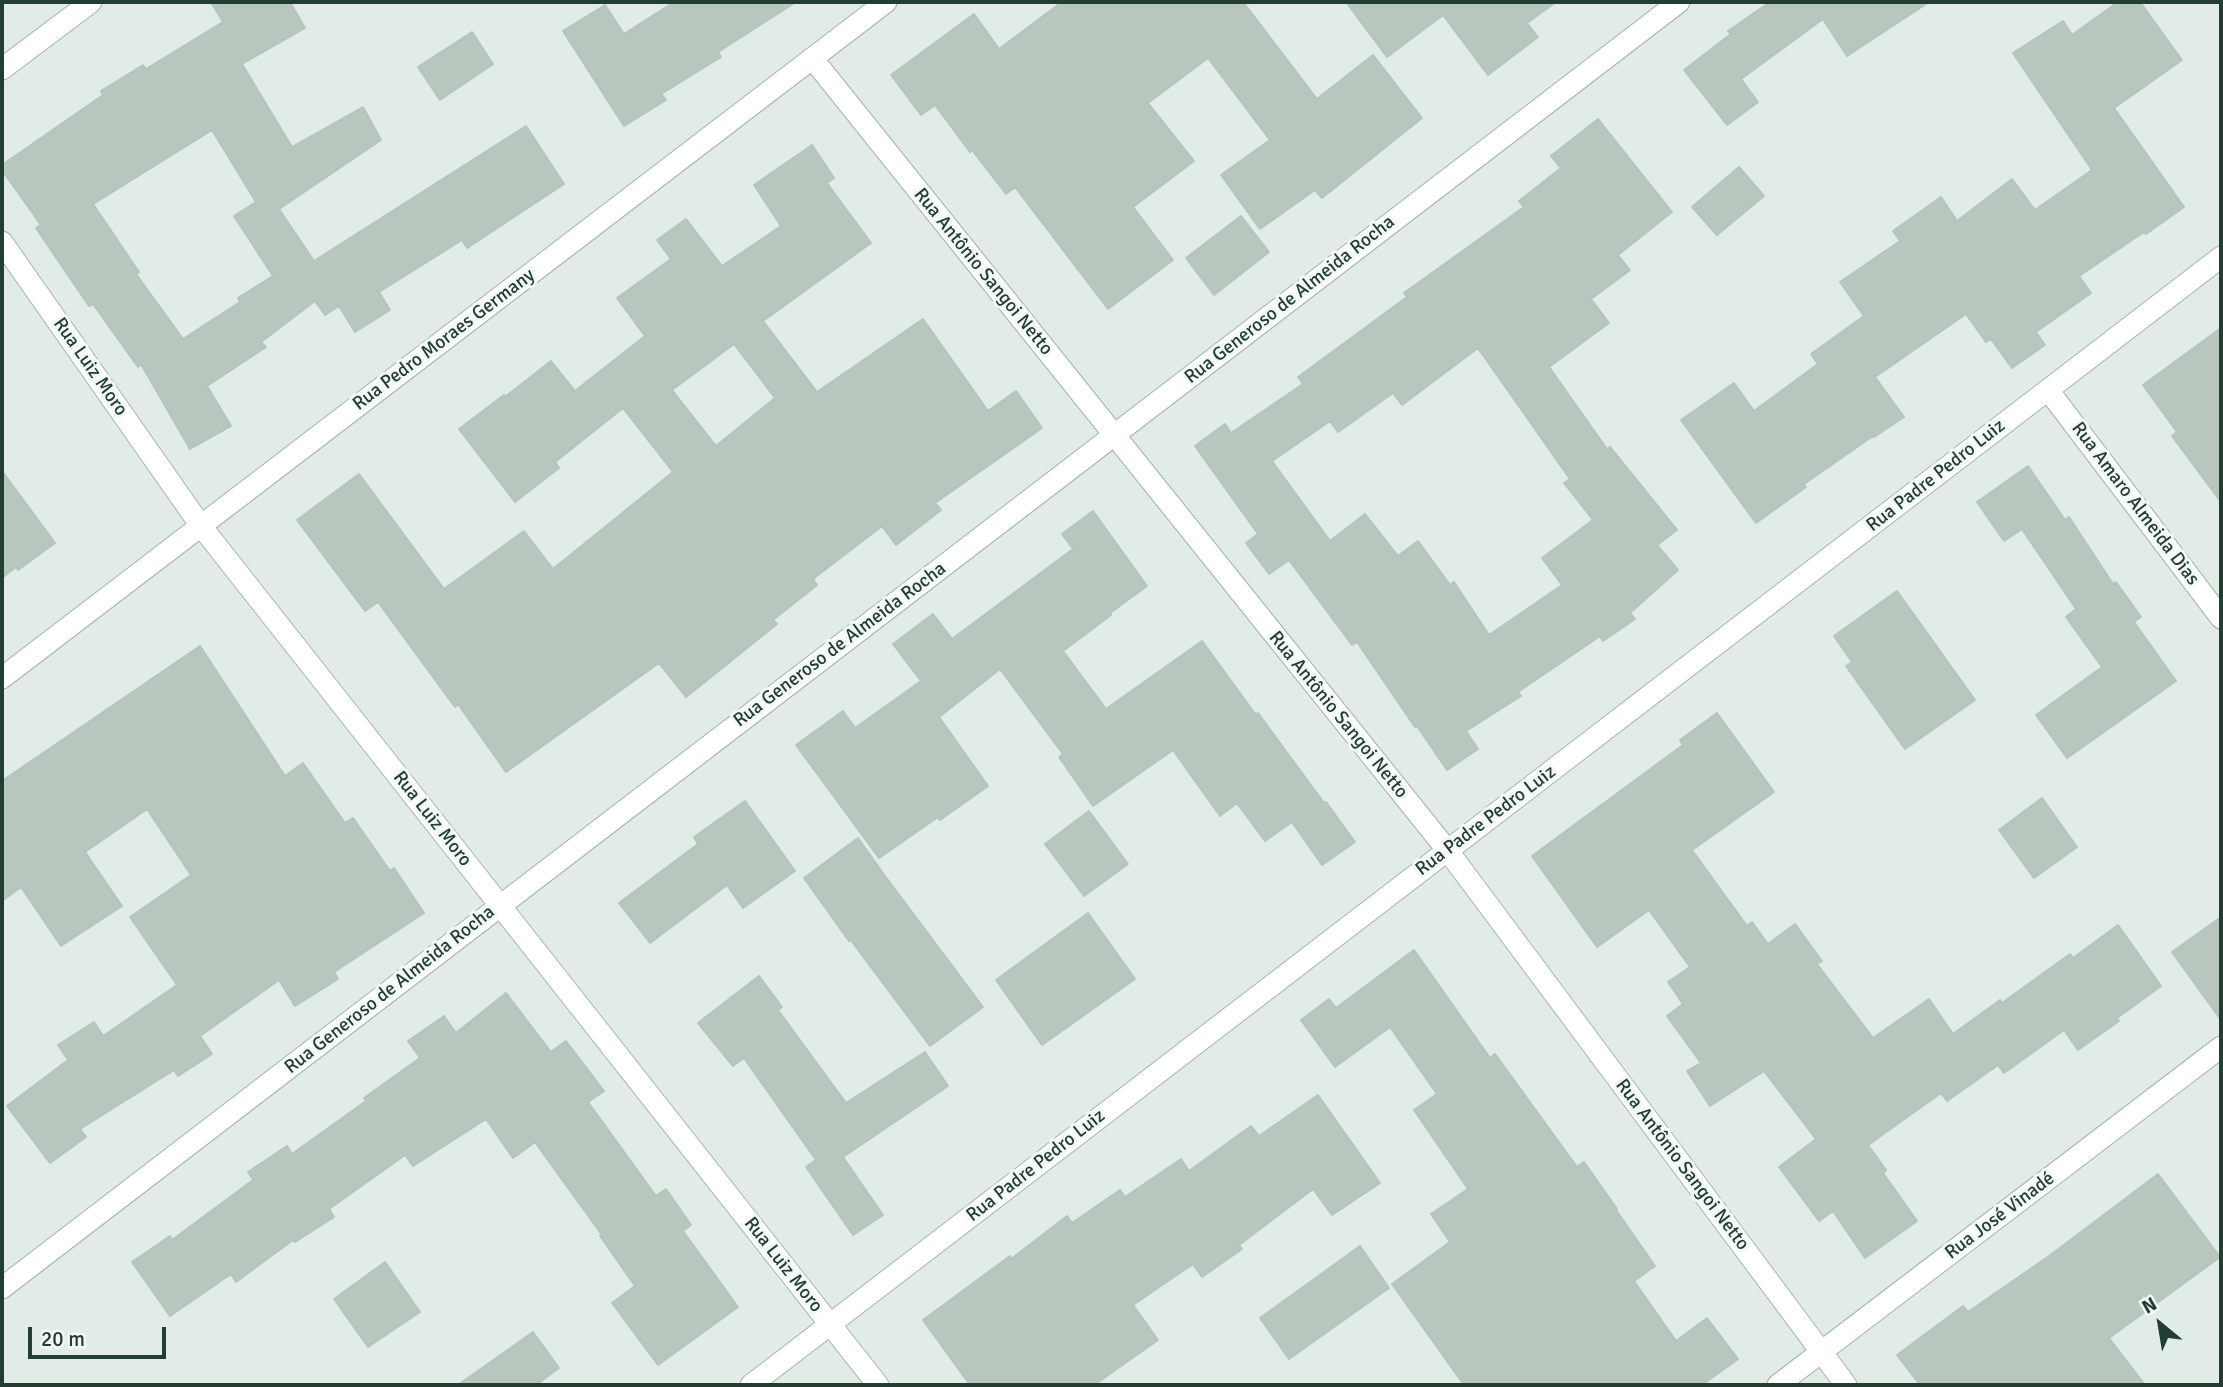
<!DOCTYPE html>
<meta charset="utf-8">
<style>
body{margin:0}
#map{position:relative;width:2223px;height:1387px;overflow:hidden;background:#e2ece6;font-family:Signika,sans-serif}
canvas{display:block}
.frame{position:absolute;inset:0;border:4px solid #213e31;pointer-events:none}
.north{position:absolute;left:2125px;top:1289px;width:70px;height:70px;-webkit-text-stroke:5px #f2f9f4;paint-order:stroke;rotate:330deg;font-size:19px;font-weight:700;line-height:28px;text-align:center;color:#213e31}
.north::after{content:'';display:block;margin:auto;width:24px;height:32px;background:#213e31;clip-path:polygon(50% 0,100% 100%,50% 72%,0 100%)}
.scale{position:absolute;left:28px;top:1327px;width:138px;height:32px;box-sizing:border-box;border:4px solid #213e31;border-top:0;padding-left:9px;font-size:21px;line-height:24px;white-space:nowrap;color:#213e31;-webkit-text-stroke:5px #f2f9f4;paint-order:stroke}
</style>
<div id="map">
<canvas width="2223" height="1387"></canvas>
<div class="frame"></div>
<div class="north">N</div>
<div class="scale">20 m</div>
</div>
<script>
const ctx = document.querySelector('canvas').getContext('2d');
ctx.lineJoin = 'round';
function fillPath(path, color) {
  ctx.fillStyle = color;
  ctx.fill(path, 'evenodd');
}
function toPath(rows) {
  const path = new Path2D();
  for (const r of rows) {
    path.moveTo(r[0], r[1]);
    for (let i = 2; i < r.length; i += 2) path.lineTo(r[i], r[i + 1]);
  }
  return path;
}
function stroke(path, color, width, dash) {
  ctx.strokeStyle = color;
  ctx.lineWidth = width;
  ctx.lineCap = dash ? 'butt' : 'round';
  ctx.setLineDash(dash || []);
  ctx.stroke(path);
}
function drawText(font, color, halo, rows, align = 'center') {
  ctx.font = font + ' Signika,sans-serif';
  ctx.lineWidth = 6;
  ctx.setLineDash([]);
  ctx.textBaseline = 'middle';
  ctx.strokeStyle = halo;
  ctx.fillStyle = color;
  for (const [text, x, y, turn = 0] of rows) {
    ctx.save();
    ctx.translate(x, y);
    ctx.rotate((+turn || 0) * Math.PI / 180);
    ctx.textAlign = isNaN(turn) ? turn : align;
    if (halo) ctx.strokeText(text, 0, 0);
    ctx.fillText(text, 0, 0);
    ctx.restore();
  }
}
const building = toPath([
 [211,2,290,2,305,28,242,64,292,147,363,107,381,140,279,209,314,261,526,126,564,184,467,248,462,240,379,292,390,310,355,332,339,306,325,315,315,301,261,342,266,347,207,386,231,426,190,449,141,364,138,367,93,304,89,306,36,228,41,225,2,170,2,165,103,95,101,91,143,65,146,69,223,22,211,2],
 [212,130,256,202,234,216,273,276,238,298,240,302,183,339,136,274,139,272,93,204,212,130],
 [674,2,796,2,718,52,721,57,661,94,666,100,624,126,563,31,605,5,624,34,674,2],
 [1062,2,1243,2,1317,99,1373,55,1422,118,1322,198,1315,190,1260,229,1221,175,1270,140,1208,58,1148,103,1194,161,1133,207,1173,260,1108,309,1015,187,1006,194,972,150,970,152,935,105,921,115,891,75,974,14,999,49,1062,2],
 [1346,2,1556,2,1527,23,1538,37,1488,75,1443,15,1387,57,1346,2],
 [1770,2,1929,2,1847,56,1823,19,1741,79,1758,102,1727,125,1684,70,1731,34,1728,31,1770,2],
 [2118,2,2140,2,2182,60,2114,108,2184,207,2146,234,2144,232,2079,276,2091,293,2036,332,2045,345,2012,368,1991,339,1986,342,1966,314,1875,377,1904,417,1874,437,1873,436,1804,484,1806,487,1756,523,1681,420,1734,383,1754,411,1818,364,1811,354,1864,316,1840,282,1900,241,1893,231,1941,197,1957,221,2012,179,2035,210,2092,170,2013,53,2063,21,2072,35,2118,2],
 [472,32,493,64,440,100,418,67,472,32],
 [1598,119,1672,212,1618,255,1630,270,1591,299,1609,323,1549,367,1607,449,1610,447,1677,530,1657,545,1678,570,1630,613,1635,619,1603,641,1600,636,1518,692,1521,696,1466,731,1478,749,1447,770,1417,726,1415,727,1357,642,1352,645,1289,560,1269,574,1246,543,1258,534,1195,446,1225,424,1231,433,1303,384,1298,377,1407,297,1404,293,1524,207,1519,201,1561,168,1551,156,1598,119],
 [1478,348,1570,479,1564,483,1593,520,1542,558,1562,585,1489,635,1454,582,1450,585,1418,541,1398,556,1365,514,1330,541,1272,461,1330,421,1338,432,1393,393,1402,405,1478,348],
 [812,145,834,178,827,183,871,243,763,321,817,392,923,319,988,411,1016,391,1042,428,935,503,941,510,896,545,882,526,813,579,817,585,773,620,777,624,686,697,659,663,506,772,458,704,455,707,378,602,365,611,297,520,359,474,444,589,524,531,553,569,673,472,623,408,555,462,559,468,515,502,459,429,504,395,505,397,551,361,575,391,645,336,617,298,671,259,657,240,686,219,722,266,781,226,754,185,812,145],
 [734,344,775,398,716,446,672,390,734,344],
 [1739,167,1764,196,1717,235,1692,207,1739,167],
 [1241,216,1269,252,1214,295,1186,258,1241,216],
 [2221,328,2221,502,2172,436,2177,432,2143,385,2221,328],
 [2028,466,2065,520,2069,517,2113,584,2116,582,2141,617,2134,622,2176,681,2067,758,2036,715,2102,667,2066,617,2076,609,2022,529,2004,541,1977,502,2028,466],
 [2,471,55,543,18,570,16,567,2,578,2,471],
 [1093,511,1147,586,1110,613,1111,615,1063,651,1106,709,1202,641,1256,715,1258,713,1324,803,1326,802,1355,842,1322,865,1292,822,1265,841,1237,803,1220,816,1173,750,1093,806,1059,757,1063,754,1000,669,939,717,988,786,940,820,938,817,879,858,796,745,843,711,855,728,921,681,893,644,933,614,952,639,1073,549,1062,534,1093,511],
 [1897,591,1975,700,1905,749,1846,666,1852,662,1834,636,1897,591],
 [200,646,285,776,303,763,345,823,353,818,390,871,394,868,424,913,334,972,338,979,295,1006,279,980,200,1036,212,1054,178,1076,174,1070,80,1129,86,1137,50,1163,7,1106,68,1060,58,1045,94,1022,103,1036,177,985,130,917,191,875,147,809,85,852,122,906,61,946,21,887,2,901,2,781,200,646],
 [1717,713,1774,792,1692,850,1747,926,1752,922,1768,944,1795,924,1822,961,1817,964,1873,1038,1929,999,1953,1034,2000,1000,2002,1003,2070,954,2073,958,2118,925,2161,986,2117,1018,2119,1021,2078,1050,2064,1030,2004,1073,1998,1065,1947,1101,1941,1093,1868,1145,1886,1170,1883,1173,1917,1221,1865,1258,1833,1211,1819,1221,1779,1167,1816,1139,1764,1071,1710,1106,1687,1071,1701,1063,1667,1016,1683,1004,1668,982,1690,967,1649,910,1597,947,1532,856,1683,745,1680,740,1717,713],
 [2042,798,2077,847,2034,878,1999,830,2042,798],
 [745,801,795,871,743,908,727,885,650,943,619,903,698,844,694,837,745,801],
 [1089,811,1128,864,1084,896,1045,844,1089,811],
 [858,838,885,876,983,1007,930,1046,850,939,849,941,804,878,858,838],
 [1088,913,1135,979,1042,1045,996,980,1088,913],
 [2221,917,2221,1020,2172,952,2221,917],
 [1414,950,1490,1058,1495,1054,1577,1167,1584,1162,1617,1209,1616,1210,1655,1266,1634,1281,1676,1341,1707,1318,1738,1359,1702,1385,1464,1385,1392,1284,1450,1242,1431,1214,1468,1189,1414,1110,1437,1094,1390,1027,1335,1067,1301,1020,1329,999,1336,1008,1414,950],
 [759,976,782,1007,778,1010,846,1103,925,1052,948,1086,843,1157,883,1215,853,1235,806,1167,816,1160,744,1058,733,1066,698,1023,759,976],
 [506,993,551,1052,566,1041,604,1091,588,1102,656,1196,666,1189,691,1225,683,1231,738,1307,658,1365,612,1303,635,1286,600,1236,602,1235,535,1142,513,1158,486,1119,413,1166,405,1155,329,1209,334,1217,295,1242,293,1240,236,1282,231,1274,170,1316,132,1262,170,1236,172,1240,253,1180,248,1172,287,1146,292,1154,366,1101,364,1098,420,1058,408,1041,444,1016,456,1033,506,993],
 [1318,1095,1380,1183,1332,1215,1313,1189,1239,1245,1242,1249,1202,1277,1193,1264,1133,1305,1158,1340,1094,1385,970,1385,923,1320,1010,1256,1011,1259,1067,1216,1072,1223,1120,1190,1125,1197,1181,1159,1189,1171,1251,1126,1259,1136,1318,1095],
 [2158,1174,2220,1257,2109,1338,2145,1385,1920,1385,1897,1355,1963,1306,1968,1312,2049,1256,2158,1174],
 [1360,1246,1389,1288,1289,1359,1260,1318,1360,1246],
 [385,1262,420,1312,368,1347,334,1299,385,1262],
 [533,1332,559,1368,536,1385,458,1385,533,1332]
]);
const minor = toPath([
 [812,58,1448,851,1846,1385],
 [2,69,91,2],
 [2,242,201,526,878,1385],
 [2048,390,2221,618],
 [2,678,886,2],
 [2,1288,1679,2],
 [751,1385,2221,257],
 [1778,1385,2221,1047]
]);
const streetNames = [
 ["Rua Antônio Sangoi Netto",983,272,51],
 ["Rua Generoso de Almeida Rocha",1290,300,-38],
 ["Rua Pedro Moraes Germany",444,340,-37],
 ["Rua Luiz Moro",90,367,55],
 ["Rua Padre Pedro Luiz",1936,476,-38],
 ["Rua Amaro Almeida Dias",2135,504,53],
 ["Rua Generoso de Almeida Rocha",840,645,-37],
 ["Rua Antônio Sangoi Netto",1338,715,51],
 ["Rua Luiz Moro",432,819,52],
 ["Rua Padre Pedro Luiz",1486,821,-37],
 ["Rua Generoso de Almeida Rocha",390,990,-38],
 ["Rua Antônio Sangoi Netto",1682,1165,53],
 ["Rua Padre Pedro Luiz",1036,1166,-38],
 ["Rua José Vinadé",2000,1216,-37],
 ["Rua Luiz Moro",783,1265,52]
];
fillPath(building, '#b7c7be');
stroke(building, '#b4c6bb', 2);
stroke(minor, '#a4b4ac', 23);
stroke(minor, '#fff', 21);
drawText('19px', '#213e31', '#f2f9f4', streetNames);
</script>
